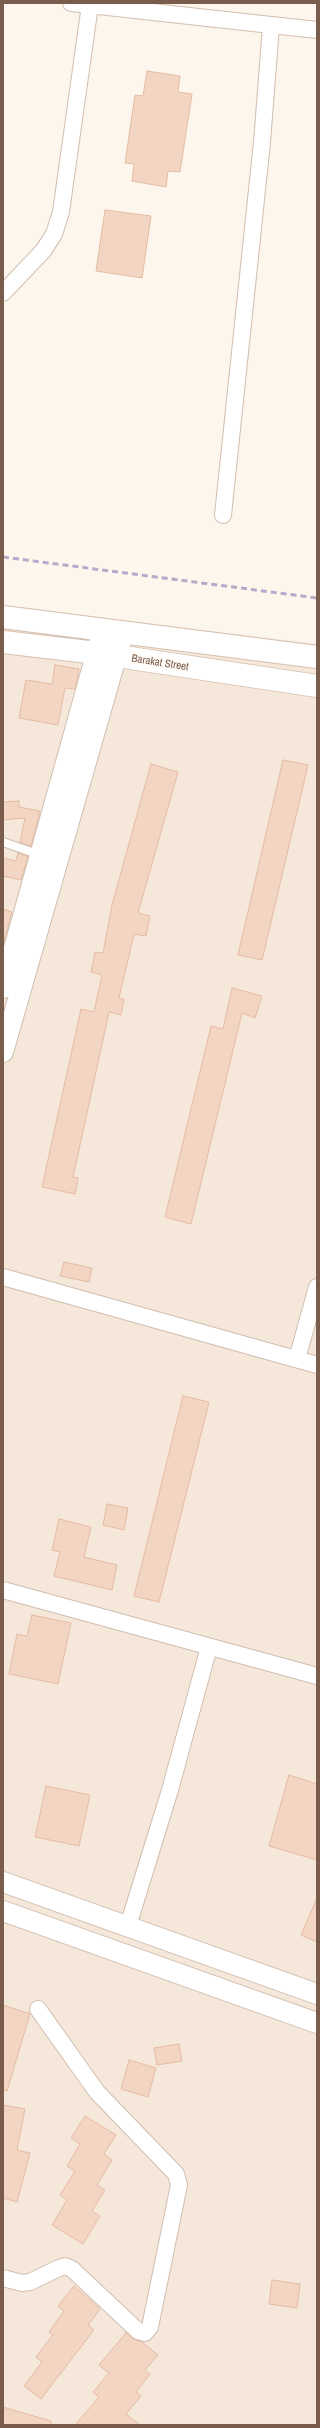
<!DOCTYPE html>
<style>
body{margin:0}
#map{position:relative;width:320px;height:2428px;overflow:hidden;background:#fdf6ec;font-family:"Archivo Narrow",sans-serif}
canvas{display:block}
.frame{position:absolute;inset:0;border:4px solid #7a5c4d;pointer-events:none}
</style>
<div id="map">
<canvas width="320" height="2428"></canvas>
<div class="frame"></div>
</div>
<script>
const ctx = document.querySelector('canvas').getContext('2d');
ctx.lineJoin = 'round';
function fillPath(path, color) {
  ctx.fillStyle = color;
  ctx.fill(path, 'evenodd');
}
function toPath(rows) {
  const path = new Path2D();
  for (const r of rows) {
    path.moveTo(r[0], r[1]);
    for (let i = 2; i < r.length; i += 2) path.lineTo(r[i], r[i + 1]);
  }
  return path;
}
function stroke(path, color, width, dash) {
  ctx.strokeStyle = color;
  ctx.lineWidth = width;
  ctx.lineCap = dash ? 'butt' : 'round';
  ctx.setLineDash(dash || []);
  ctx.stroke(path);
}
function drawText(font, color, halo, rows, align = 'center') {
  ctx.font = font + ' "Archivo Narrow",sans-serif';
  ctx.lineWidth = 3;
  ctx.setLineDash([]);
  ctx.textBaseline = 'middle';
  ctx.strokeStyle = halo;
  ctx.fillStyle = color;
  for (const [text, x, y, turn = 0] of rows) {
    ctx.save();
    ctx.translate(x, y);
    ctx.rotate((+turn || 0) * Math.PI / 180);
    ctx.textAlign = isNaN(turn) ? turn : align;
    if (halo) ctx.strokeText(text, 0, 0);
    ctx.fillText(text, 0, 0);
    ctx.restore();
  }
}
const residential = toPath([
 [3,605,317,644,317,2425,3,2425]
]);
const building = toPath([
 [147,71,180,76,178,92,192,94,180,172,168,171,166,187,132,181,134,164,125,163,135,95,143,96,147,71],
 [105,210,151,216,142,278,96,271,105,210],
 [55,665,79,669,75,689,65,688,58,725,19,718,26,680,52,684,55,665],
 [283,760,308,765,262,960,238,955,283,760],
 [151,764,178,772,138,913,150,916,146,936,134,934,119,998,124,999,121,1015,109,1012,73,1177,78,1178,75,1194,42,1187,81,1009,94,1012,102,975,91,972,95,952,103,953,112,905,151,764],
 [19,801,19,807,40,811,31,846,20,842,25,818,3,820,3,802,19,801],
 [18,853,28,857,21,880,3,876,3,858,16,861,18,853],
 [3,909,12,912,3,945,3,909],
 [232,988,262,996,255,1018,242,1013,191,1224,165,1217,211,1026,223,1029,232,988],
 [64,1262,92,1268,89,1282,60,1276,64,1262],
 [183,1396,209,1402,159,1602,134,1596,183,1396],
 [107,1504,128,1508,124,1530,103,1525,107,1504],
 [59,1519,91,1527,84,1557,117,1565,112,1590,54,1576,60,1552,52,1550,59,1519],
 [32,1615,71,1623,58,1684,9,1674,17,1634,27,1636,32,1615],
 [289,1775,317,1784,317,1860,269,1846,289,1775],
 [46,1786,90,1795,79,1846,35,1837,46,1786],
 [317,1898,317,1942,301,1935,317,1898],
 [3,2005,30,2014,7,2091,3,2090,3,2005],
 [179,2044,182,2061,157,2065,154,2048,179,2044],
 [129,2060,156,2068,148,2097,121,2089,129,2060],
 [3,2105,25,2109,17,2150,30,2153,17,2202,3,2198,3,2105],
 [85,2116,116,2135,104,2154,112,2160,97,2185,105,2190,92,2211,100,2216,83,2244,52,2225,67,2200,60,2195,75,2171,67,2166,80,2144,71,2138,85,2116],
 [272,2280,300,2284,297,2308,269,2304,272,2280],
 [74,2286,100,2309,88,2325,94,2330,41,2399,24,2386,42,2362,36,2357,53,2335,49,2332,64,2311,58,2306,74,2286],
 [126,2333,132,2338,142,2342,158,2355,145,2370,150,2374,136,2392,141,2396,126,2414,140,2425,75,2425,99,2397,93,2392,109,2373,99,2365,126,2333],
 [3,2407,51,2421,51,2425,3,2425,3,2407]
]);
const service = toPath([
 [3,842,40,855]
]);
const minor = toPath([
 [71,3,317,30],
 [3,293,43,251,54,234,61,212,90,5],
 [223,515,262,142,271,26],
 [3,1277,317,1365],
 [297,1359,317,1287],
 [3,1590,317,1676],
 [128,1926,170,1790,209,1647],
 [3,2278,22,2283,30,2282,59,2268,65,2266,72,2269,138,2331,145,2333,150,2327,179,2185,176,2174,97,2092,38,2009]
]);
const tertiary = toPath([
 [3,988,103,630],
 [3,1052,123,633],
 [3,1882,317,1994],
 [3,1911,317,2023]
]);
const secondary = toPath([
 [3,617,317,657],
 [3,642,97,653,317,686]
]);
const rail = toPath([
 [3,557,317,598]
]);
const streetNames = [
 ["Barakat Street",160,663,9]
];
fillPath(residential, '#f5e8da');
fillPath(building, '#f3d5c3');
stroke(building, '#e6bba3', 1);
stroke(service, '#d1beb0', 10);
stroke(minor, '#d1beb0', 18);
stroke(tertiary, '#d1beb0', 22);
stroke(secondary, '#d6c0b0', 24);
stroke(service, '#fff', 8);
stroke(minor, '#fff', 16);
stroke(tertiary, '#fff', 20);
stroke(secondary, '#fff', 22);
stroke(rail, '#b9a8c9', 3, [6, 4]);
drawText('11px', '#7a5c4d', '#fffaf3', streetNames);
</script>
